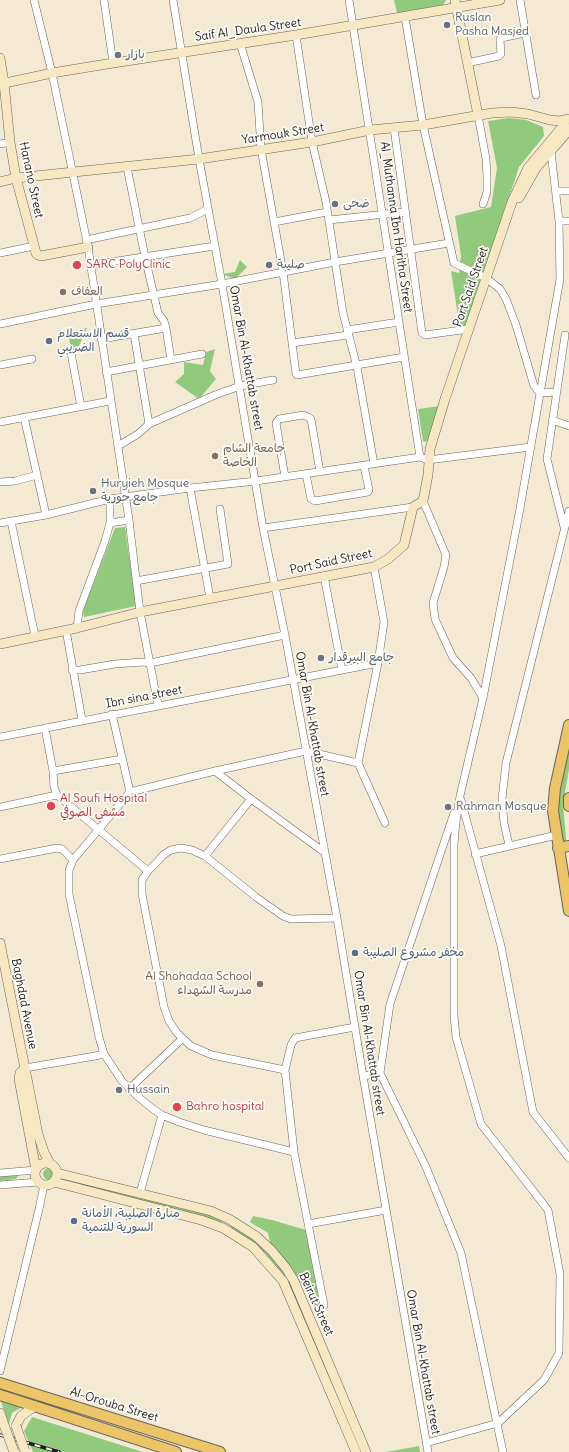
<!DOCTYPE html>
<meta charset="utf-8">
<style>
body{margin:0}
canvas{display:block;background:#f4ead3}
</style>
<canvas width="569" height="1452"></canvas>
<script>
const ctx = document.querySelector('canvas').getContext('2d');
ctx.lineJoin = 'round';
function fillPath(path, color) {
  ctx.fillStyle = color;
  ctx.fill(path, 'evenodd');
}
function toPath(rows) {
  const path = new Path2D();
  for (const r of rows) {
    if (r.length === 3) {
      path.moveTo(r[0] + r[2], r[1]);
      path.arc(r[0], r[1], r[2], 0, 2 * Math.PI);
      continue;
    }
    path.moveTo(r[0], r[1]);
    for (let i = 2; i < r.length; i += 2) path.lineTo(r[i], r[i + 1]);
  }
  return path;
}
function stroke(path, color, width, dash) {
  ctx.strokeStyle = color;
  ctx.lineWidth = width;
  ctx.lineCap = dash ? 'butt' : 'round';
  ctx.setLineDash(dash || []);
  ctx.stroke(path);
}
function drawText(font, color, halo, rows, align = 'center') {
  ctx.font = font + ' Delius,"Playpen Sans Arabic",sans-serif';
  ctx.lineWidth = 3.5;
  ctx.setLineDash([]);
  ctx.textBaseline = 'middle';
  ctx.strokeStyle = halo;
  ctx.fillStyle = color;
  for (const [text, x, y, turn = 0] of rows) {
    ctx.save();
    ctx.translate(x, y);
    ctx.rotate((+turn || 0) * Math.PI / 180);
    ctx.textAlign = isNaN(turn) ? turn : align;
    if (halo) ctx.strokeText(text, 0, 0);
    ctx.fillText(text, 0, 0);
    ctx.restore();
  }
}
const green = toPath([
 [394,0,446,0,443,5,397,13],
 [509,118,526,120,543,127,544,136,519,167,466,327,460,328,451,271,459,273,461,256,455,216,491,207,497,168,488,121],
 [240,260,247,267,235,279,222,274,235,272],
 [87,328,78,348,71,349,68,332],
 [215,349,210,371,216,379,199,399,175,382,184,374,184,362,203,365,206,352],
 [440,406,429,439,425,442,423,441,418,409],
 [125,527,136,606,84,617,83,611,115,528],
 [569,744,569,769,563,804,566,838,566,841,564,842,561,840,558,816,560,783],
 [49,1174,6],
 [17,1174,18,1176,16,1179,0,1181,0,1175],
 [76,1181,203,1212,222,1220,222,1222,76,1183],
 [253,1216,272,1220,306,1230,324,1305,314,1308,306,1288,272,1251,268,1233,250,1222],
 [232,1224,243,1231,270,1253,289,1279,363,1452,359,1452,288,1284,277,1267,265,1253,247,1238,231,1227],
 [0,1399,22,1407,12,1413,9,1424],
 [32,1417,143,1452,33,1452,24,1431],
 [419,1446,420,1452,386,1452]
]);
const street = toPath([
 [34,0,52,73,88,247,129,520,140,612,158,705],
 [104,0,113,63],
 [173,0,199,159,222,284,263,528,285,635,337,918,363,1076,428,1452],
 [349,0,420,457],
 [520,0,536,95],
 [405,17,423,125,454,263,486,278,500,289,506,299,516,325,534,386,540,393,556,392],
 [296,35,312,142,326,202,343,313,357,367,374,464],
 [240,43,258,102,261,149,283,272,296,374,297,375,404,357],
 [467,63,499,56,501,54,500,40,501,38,525,33],
 [478,115,486,159,487,176,487,192,483,204],
 [394,128,422,333,425,335,469,329],
 [0,144,10,142],
 [556,191,569,191],
 [329,220,405,212],
 [559,221,569,221],
 [274,222,327,212],
 [86,240,190,218,208,209],
 [0,253,34,246],
 [91,265,215,246],
 [0,324,96,304,222,284,335,262,449,243],
 [166,328,171,360],
 [347,330,399,322],
 [134,334,149,424],
 [101,339,166,328,164,321,158,313,145,257,127,167],
 [292,343,348,335],
 [71,353,81,407],
 [0,365,32,359],
 [106,372,202,354],
 [24,417,46,515],
 [552,420,569,426],
 [0,422,110,401],
 [118,446,138,434,149,424,215,395,240,386,273,380],
 [306,474,311,499,315,501,368,492,369,490,364,466],
 [285,477,276,423,279,419,303,415,308,417,311,419,320,472],
 [0,482,15,481,37,475],
 [190,488,210,598],
 [423,501,446,555,444,567,433,603,435,619,453,658,471,678,483,698],
 [11,521,35,636],
 [0,523,46,515,110,499,190,488,256,481,420,457,428,460,531,447],
 [110,523,129,520],
 [564,527,547,459,565,335],
 [263,528,413,507],
 [324,576,342,670],
 [136,581,228,564,220,509],
 [77,628,79,611,105,541,110,523,110,499],
 [66,630,82,720],
 [72,670,80,670,115,664,143,662,150,663,285,635],
 [112,714,130,792],
 [45,728,53,771,54,787,57,795,148,871],
 [0,737,378,663],
 [358,763,385,823],
 [53,771,122,759],
 [215,771,251,799,324,852],
 [461,800,501,946,533,1112,569,1158],
 [0,807,57,795],
 [454,813,390,1004,380,1073,426,1167,461,1253,503,1452],
 [509,845,504,823,502,799,506,763,569,511],
 [475,854,557,835],
 [205,856,251,799],
 [0,859,57,848,62,849,73,860],
 [25,1068,95,1056,104,1054],
 [285,1070,212,1055,191,1046,177,1033,169,1021,164,1007,142,894,142,880,148,871,157,862,163,855,171,850,181,848,192,850,205,856,256,897,283,916,291,919,337,918],
 [363,1076,380,1073],
 [129,1089,182,1039],
 [294,1152,204,1130,179,1122,162,1115,153,1109,137,1096,122,1081,104,1054,99,1037,69,894,69,870,73,860,130,792,215,771,306,751,358,763,378,663,384,622,374,567],
 [0,1173,36,1170],
 [0,1185,38,1182],
 [140,1193,162,1115],
 [308,1224,386,1210],
 [324,1305,294,1152,285,1070,291,1045,295,1038,355,1027],
 [0,1371,39,1209,44,1185],
 [426,1443,498,1423,544,1380,559,1353,560,1274,548,1210,481,1124,456,1037,454,1016,454,844,456,822,460,796,483,698,519,514,560,279,559,221,551,152]
]);
const secondary = toPath([
 [455,0,478,115],
 [0,58,4,83,10,142,16,178,36,253,38,255,41,256,88,247],
 [0,84,52,73,113,63,296,35,500,0],
 [0,182,16,178,199,159,312,142,370,130,423,125,492,113,511,112,528,114,550,120,560,121,569,119],
 [519,198,536,168,569,130],
 [0,644,77,628,140,612,374,567,388,559,404,545,413,507,423,501,428,475,430,449,445,399,512,202,528,168,569,119],
 [0,943,38,1134,44,1152,50,1164],
 [25,1068,20,1073,19,1079,36,1170],
 [46,1174,11],
 [57,1173,211,1211,229,1219,256,1236,272,1251,286,1268,294,1281,366,1452],
 [54,1182,201,1220,223,1228,253,1247,283,1281,356,1452],
 [0,1413,3,1422],
 [16,1426,21,1416,35,1406]
]);
const primary = toPath([
 [569,725,555,788,553,811,569,911],
 [569,798,569,806],
 [558,848,569,846],
 [0,1383,220,1452],
 [0,1395,176,1452]
]);
const rail = toPath([
 [0,1435,59,1452]
]);
const secondaryBridge = toPath([
 [3,1422,14,1452],
 [16,1426,25,1451]
]);
const markers = [
 [447,25,4,"#6b7280"],
 [118,55,4,"#6b7280"],
 [335,204,4,"#6b7280"],
 [77,265,5,"#e0444e"],
 [269,265,4,"#6b7280"],
 [63,292,4,"#8d6e63"],
 [49,341,4,"#5c6f8a"],
 [215,456,4,"#8d6e63"],
 [93,491,4,"#6b7280"],
 [321,658,4,"#6b7280"],
 [51,806,5,"#e0444e"],
 [448,807,4,"#6b7280"],
 [355,953,4,"#5c6f8a"],
 [260,984,4,"#8d6e63"],
 [119,1090,4,"#6b7280"],
 [177,1107,5,"#e0444e"],
 [74,1221,4,"#5c6f8a"]
];
const worshipNames = [
 ["Ruslan",455,18],
 ["Pasha Masjed",455,32],
 ["بازار",126,55],
 ["ضحى",343,204],
 ["صليبة",277,265],
 ["Huryieh Mosque",101,484],
 ["جامع حورية",101,498],
 ["جامع البيرقدار",329,658],
 ["Rahman Mosque",456,807],
 ["Hussain",127,1090]
];
const streetNames = [
 ["Saif Al_Daula Street",248,30,-8],
 ["Yarmouk Street",283,134,-9],
 ["Hanano Street",31,180,78],
 ["Al_Muthanna Ibn Haritha Street",396,227,82],
 ["Port Said Street",471,287,-71],
 ["Omar Bin Al-Khattab street",246,358,80],
 ["Port Said Street",331,562,-12],
 ["Ibn sina street",144,697,-11],
 ["Omar Bin Al-Khattab street",312,724,80],
 ["Baghdad Avenue",24,1004,79],
 ["Omar Bin Al-Khattab street",369,1043,81],
 ["Beirut Street",316,1304,66],
 ["Omar Bin Al-Khattab street",423,1362,80],
 ["Al-Orouba Street",114,1405,17]
];
const healthNames = [
 ["SARC PolyClinic",86,265],
 ["Al Soufi Hospital",60,799],
 ["مشفى الصوفي",60,813],
 ["Bahro hospital",186,1107]
];
const educationNames = [
 ["العفاف",71,292],
 ["جامعة الشام",223,449],
 ["الخاصة",223,463],
 ["Al Shohadaa School",252,977,"right"],
 ["مدرسة الشهداء",252,991,"right"]
];
const serviceNames = [
 ["قسم الاستعلام",57,334],
 ["الضريبي",57,348],
 ["مخفر مشروع الصليبة",363,953],
 ["منارة الصليبة، الأمانة",82,1214],
 ["السورية للتنمية",82,1228]
];
fillPath(green, '#92ca7d');
stroke(street, '#68645c', 8);
stroke(secondary, '#68645c', 10);
stroke(primary, '#68645c', 12);
stroke(street, '#fff', 7);
stroke(secondary, '#f7e8c3', 9);
stroke(primary, '#ecc569', 10);
stroke(rail, '#1c1c1c', 3.5);
stroke(rail, '#fdfcf7', 2, [6]);
stroke(secondaryBridge, '#68645c', 10, []);
stroke(secondaryBridge, '#f7e8c3', 9);
for (const [x, y, r, color] of markers) {
  const dot = new Path2D();
  dot.arc(x, y, r, 0, 2 * Math.PI);
  ctx.fillStyle = color;
  ctx.fill(dot);
  stroke(dot, '#fdfcf7', 1.5);
}
drawText('12px', '#5b616d', '#fdfcf7', worshipNames, 'left');
drawText('12px', '#1c1c1c', '#fdfcf7', streetNames);
drawText('12px', '#be3a42', '#fdfcf7', healthNames, 'left');
drawText('12px', '#785e54', '#fdfcf7', educationNames, 'left');
drawText('12px', '#4e5e75', '#fdfcf7', serviceNames, 'left');
</script>
